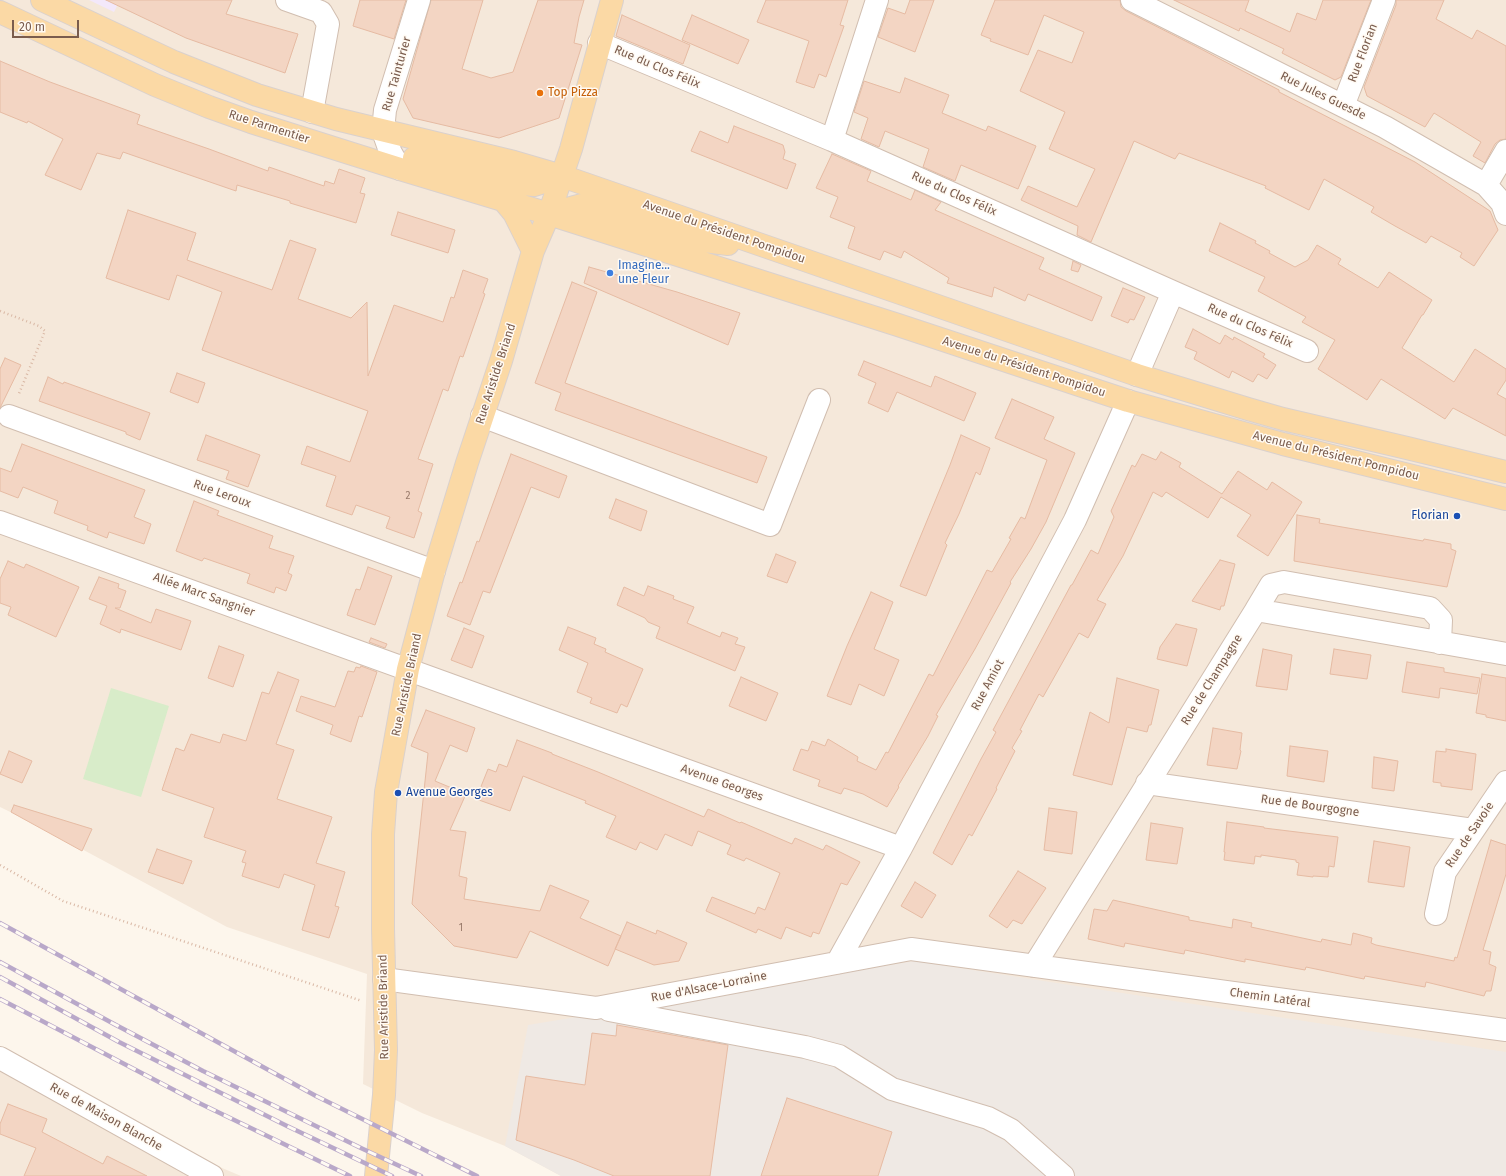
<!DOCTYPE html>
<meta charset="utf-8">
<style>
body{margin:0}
#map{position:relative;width:1506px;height:1176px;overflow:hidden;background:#fdf6ec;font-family:"Fira Sans",sans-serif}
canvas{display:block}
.scale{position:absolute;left:12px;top:20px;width:67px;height:18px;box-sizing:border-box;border:2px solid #7a5c4d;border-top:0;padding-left:5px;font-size:12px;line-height:14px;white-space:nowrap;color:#7a5c4d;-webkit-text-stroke:3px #fffaf3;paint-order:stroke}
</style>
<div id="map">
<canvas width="1506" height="1176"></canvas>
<div class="scale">20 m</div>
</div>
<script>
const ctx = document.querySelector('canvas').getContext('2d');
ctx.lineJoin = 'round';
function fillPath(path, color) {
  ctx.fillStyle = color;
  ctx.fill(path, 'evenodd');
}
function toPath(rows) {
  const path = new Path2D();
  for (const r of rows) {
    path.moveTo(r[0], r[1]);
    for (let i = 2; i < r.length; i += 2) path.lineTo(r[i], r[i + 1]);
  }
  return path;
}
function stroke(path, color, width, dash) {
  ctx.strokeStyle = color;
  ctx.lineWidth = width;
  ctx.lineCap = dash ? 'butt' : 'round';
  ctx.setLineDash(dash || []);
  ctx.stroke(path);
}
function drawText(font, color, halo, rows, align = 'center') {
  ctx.font = font + ' "Fira Sans",sans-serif';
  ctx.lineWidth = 3;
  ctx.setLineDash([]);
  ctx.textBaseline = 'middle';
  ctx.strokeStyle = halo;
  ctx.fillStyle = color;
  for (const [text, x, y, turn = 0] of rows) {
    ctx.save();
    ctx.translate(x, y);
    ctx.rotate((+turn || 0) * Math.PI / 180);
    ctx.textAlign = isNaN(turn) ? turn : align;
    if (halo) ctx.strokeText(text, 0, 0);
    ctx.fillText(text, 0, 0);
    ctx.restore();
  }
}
const residential = toPath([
 [0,0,1506,0,1506,1176,561,1176,505,1146,422,1113,363,1084,367,974,227,927,37,825,0,807],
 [0,1046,189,1154,241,1176,0,1176]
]);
const industrial = toPath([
 [914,961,1506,1052,1506,1176,561,1176,505,1146,528,1025]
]);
const education = toPath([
 [89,0,120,0,114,12]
]);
const green = toPath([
 [111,688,169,706,141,797,83,779]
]);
const building = toPath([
 [106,0,232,0,226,14,298,34,285,73,186,38,106,0],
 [360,0,406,0,394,39,353,26,360,0],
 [431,0,483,0,462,69,491,78,513,72,538,0,584,0,579,17,574,43,582,45,559,118,499,138,413,118,403,99,431,0],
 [766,0,848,0,840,25,844,26,826,77,819,74,814,88,796,82,809,41,757,22,766,0],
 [910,0,934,0,915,52,878,37,888,8,905,14,910,0],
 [995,0,1120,0,1121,7,1126,11,1201,49,1279,90,1279,92,1415,162,1490,211,1498,230,1474,266,1460,257,1462,253,1431,236,1426,243,1395,226,1371,212,1374,207,1324,179,1309,210,1265,188,1266,186,1179,153,1175,159,1134,141,1091,242,1077,235,1078,226,1021,200,1028,186,1077,207,1095,169,1049,149,1065,112,1020,91,1038,50,1072,63,1084,32,1044,15,1028,55,990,41,991,39,981,35,995,0],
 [1174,0,1249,0,1245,11,1290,32,1297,13,1316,20,1323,0,1371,0,1341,77,1335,80,1282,53,1284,49,1240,28,1239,31,1174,0],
 [1396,0,1444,0,1436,19,1472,39,1477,30,1506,46,1506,139,1500,140,1495,144,1485,163,1473,156,1481,142,1434,113,1425,127,1367,96,1364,87,1396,5,1396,0],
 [622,15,690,45,683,64,616,36,622,15],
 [692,15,749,40,738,64,682,40,692,15],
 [0,61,50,82,140,115,137,124,209,149,268,171,269,167,324,186,325,181,334,184,339,169,365,178,360,193,365,194,356,223,290,203,290,201,237,185,236,191,123,152,120,159,97,153,81,190,45,175,63,139,28,121,27,123,0,112,0,61],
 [905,78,949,95,942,113,986,131,988,126,1036,146,1018,189,961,165,955,181,923,167,929,149,885,131,879,147,861,139,868,118,854,112,864,81,900,93,905,78],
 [734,126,783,145,785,152,783,159,796,164,787,189,691,151,700,131,728,143,734,126],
 [832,154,871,171,867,181,911,200,915,190,941,202,935,210,1044,258,1039,269,1102,297,1092,321,1028,294,1025,301,994,287,992,297,947,283,949,278,904,251,901,258,884,251,880,260,848,248,855,227,830,217,838,197,816,188,832,154],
 [128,210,196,233,187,260,272,290,290,240,316,249,298,299,351,318,367,302,368,376,394,305,443,322,451,297,454,298,463,270,488,279,483,293,485,294,463,357,460,356,448,391,443,389,418,459,433,464,418,511,422,513,414,538,386,528,390,517,356,505,352,515,326,506,336,476,301,464,307,446,350,462,368,411,202,350,222,292,177,275,169,300,106,278,128,210],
 [398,212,455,230,448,253,391,235,398,212],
 [1220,223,1256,241,1255,243,1270,251,1269,253,1295,267,1308,260,1317,245,1341,259,1338,264,1378,288,1389,272,1432,300,1423,315,1422,315,1402,348,1454,382,1475,349,1506,369,1506,380,1497,394,1506,399,1506,436,1453,408,1445,419,1381,379,1367,400,1318,369,1335,340,1302,322,1306,317,1258,291,1265,277,1209,251,1220,223],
 [1073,261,1081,265,1078,272,1071,270,1073,261],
 [589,267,677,292,740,313,728,345,584,283,589,267],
 [572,282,597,292,565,383,767,457,757,483,555,410,561,393,535,383,572,282],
 [1123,288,1145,297,1134,320,1130,319,1128,323,1111,316,1123,288],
 [1193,329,1220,344,1225,335,1233,340,1234,337,1265,354,1263,357,1276,365,1267,379,1258,374,1253,382,1232,371,1229,378,1194,359,1197,352,1185,347,1193,329],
 [5,358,21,365,0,408,0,369,5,358],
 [864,361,931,387,935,376,976,393,964,421,897,392,888,412,868,403,876,383,858,375,864,361],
 [177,373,205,383,198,403,170,392,177,373],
 [48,377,63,384,64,382,150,413,140,440,126,434,126,432,39,401,48,377],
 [1012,399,1054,417,1044,439,1075,453,1046,522,1031,549,1010,582,1011,583,975,649,936,715,938,716,928,736,898,786,899,787,887,807,863,794,844,788,841,794,818,786,820,780,793,770,801,749,808,751,812,741,825,746,828,739,858,757,857,761,876,770,886,752,888,753,929,674,933,676,987,570,992,572,1011,539,1009,538,1021,517,1025,519,1047,460,995,438,1012,399],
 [206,435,260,455,248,487,226,479,229,471,197,460,206,435],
 [961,435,990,448,980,475,976,472,959,514,945,543,947,545,926,596,900,586,950,465,961,435],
 [22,444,145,490,134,517,151,524,144,544,109,532,107,538,87,530,88,526,54,513,58,501,23,487,18,498,0,491,0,468,11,472,22,444],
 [1161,452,1181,463,1179,467,1222,494,1238,471,1267,490,1272,482,1302,502,1268,556,1237,536,1251,515,1221,497,1208,518,1166,492,1162,497,1153,492,1123,556,1097,600,1106,604,1088,638,1079,633,1043,697,1039,694,1020,730,1022,731,1012,748,1015,751,996,788,997,789,972,836,969,834,952,865,933,853,981,759,996,732,993,730,1071,585,1072,585,1091,550,1098,554,1114,517,1111,511,1132,465,1135,467,1142,454,1156,460,1161,452],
 [511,454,567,476,559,498,531,487,490,593,483,591,470,625,447,616,460,582,462,583,477,541,479,542,511,454],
 [616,499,647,511,641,531,609,518,616,499],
 [194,501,219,511,217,515,273,536,269,548,294,556,288,573,292,575,286,591,276,587,274,593,247,583,250,574,204,558,202,561,176,551,194,501],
 [1297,515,1320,519,1319,523,1423,541,1424,539,1451,544,1451,549,1456,551,1447,587,1294,561,1297,515],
 [776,554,796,562,787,583,767,576,776,554],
 [1220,560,1235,564,1224,606,1221,606,1220,610,1192,601,1220,560],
 [8,561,24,568,26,564,79,587,56,637,8,615,11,607,0,603,0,579,8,561],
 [368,567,392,576,375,625,347,615,356,589,360,590,368,567],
 [99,577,119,584,118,588,126,591,120,608,115,608,151,623,156,609,191,621,181,650,121,629,120,633,100,624,107,606,89,599,99,577],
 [648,586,674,596,673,599,694,607,687,623,720,637,722,632,738,638,735,644,745,647,735,671,656,638,660,627,648,622,645,618,617,605,624,587,644,596,648,586],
 [871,592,893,602,874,649,899,660,884,696,859,684,851,705,827,696,847,646,871,592],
 [1176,624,1197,629,1187,666,1157,659,1160,647,1176,624],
 [568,627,596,638,594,644,606,649,605,652,643,669,627,707,621,704,617,713,590,703,592,698,577,692,588,663,559,650,568,627],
 [464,628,484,636,472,668,451,660,464,628],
 [371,638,387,644,385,648,369,642,371,638],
 [219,646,244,655,233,687,208,678,219,646],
 [1263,649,1292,655,1287,690,1256,686,1263,649],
 [1334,649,1371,655,1367,679,1330,674,1334,649],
 [1407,662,1444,668,1444,672,1480,678,1477,694,1440,688,1439,698,1402,692,1407,662],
 [361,666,377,672,362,717,359,716,351,742,330,734,333,725,296,711,301,696,335,707,348,671,354,672,356,667,360,668,361,666],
 [278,672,299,680,276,744,294,750,277,799,332,817,316,863,345,872,335,906,339,907,329,938,302,930,315,885,284,874,279,888,242,876,246,863,242,862,246,851,204,837,214,808,162,790,176,748,184,751,191,734,220,743,223,734,246,741,262,692,269,694,278,672],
 [1482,674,1506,678,1506,721,1486,717,1486,715,1476,713,1482,674],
 [741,677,778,693,766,721,729,706,741,677],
 [1117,678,1159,690,1151,725,1149,725,1147,732,1127,727,1112,785,1073,775,1090,712,1109,723,1117,678],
 [426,710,475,728,467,752,450,745,435,781,466,794,450,830,466,832,459,876,467,878,464,899,540,911,550,885,589,901,580,918,621,936,608,966,530,931,517,958,454,946,412,904,428,753,411,746,426,710],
 [1213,728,1242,733,1240,750,1241,751,1237,769,1207,765,1213,728],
 [517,740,552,753,552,754,598,772,704,817,708,809,740,823,741,822,792,844,795,838,823,850,826,845,860,862,847,885,841,883,819,934,813,932,811,937,786,927,781,939,758,929,756,933,706,911,712,897,755,914,758,907,765,910,780,873,746,858,744,861,727,854,731,845,698,831,692,846,665,834,657,850,640,842,636,850,606,837,616,816,585,803,586,801,523,776,510,811,476,799,488,769,496,772,499,764,507,767,517,740],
 [1290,746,1328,751,1324,782,1287,776,1290,746],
 [1446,749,1476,754,1472,790,1441,786,1441,783,1433,782,1436,751,1446,752,1446,749],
 [9,751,32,761,22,783,0,774,9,751],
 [1374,757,1398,761,1394,791,1372,788,1374,757],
 [14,805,92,829,82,851,11,812,14,805],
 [1049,808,1077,812,1072,854,1044,850,1049,808],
 [1227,822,1264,827,1264,828,1338,837,1334,867,1329,866,1328,877,1313,876,1313,877,1297,875,1299,863,1296,862,1296,860,1261,855,1261,857,1255,856,1254,864,1224,860,1225,852,1224,852,1227,822],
 [1151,823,1183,828,1177,864,1146,860,1151,823],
 [1491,840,1506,845,1506,874,1483,950,1491,952,1489,964,1496,967,1491,991,1486,991,1484,996,1426,982,1425,987,1365,976,1364,979,1306,967,1305,970,1245,959,1245,962,1185,950,1184,954,1125,943,1124,947,1088,939,1094,909,1107,911,1113,900,1189,917,1189,920,1232,928,1233,919,1252,923,1251,927,1321,942,1322,939,1351,945,1353,933,1372,938,1371,943,1376,945,1454,961,1455,957,1457,958,1491,840],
 [1374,841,1410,847,1404,887,1368,882,1374,841],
 [157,849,192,861,183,884,148,872,157,849],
 [1018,871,1046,888,1022,924,1013,920,1007,928,989,916,1018,871],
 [915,882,936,895,922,918,901,906,915,882],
 [627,922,656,934,657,930,687,943,679,961,654,965,615,949,627,922],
 [617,1025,728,1045,710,1176,614,1176,574,1160,516,1140,526,1076,585,1085,592,1033,616,1036,617,1025],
 [787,1098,892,1132,878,1176,761,1176,787,1098],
 [8,1104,47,1119,42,1132,103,1164,107,1156,147,1176,24,1176,36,1148,0,1134,0,1124,8,1104]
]);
const path = toPath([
 [0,311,39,326,45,331,18,396],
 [0,865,63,901,362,1001]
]);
const minor = toPath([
 [287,0,321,12,328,24,312,112],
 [1132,0,1385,127,1486,185,1502,203,1506,214],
 [599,43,832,140,1173,292,1307,351],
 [1343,106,1384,0],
 [832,140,877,0],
 [400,169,390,151,383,131,385,110,419,0],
 [1486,185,1506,151],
 [1137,375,1173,292],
 [9,416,434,571],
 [482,416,770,525,819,400],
 [0,522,901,848],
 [1256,610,1271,585,1284,582,1430,608,1441,620,1440,643],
 [1147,783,1473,830],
 [1436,914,1445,872,1506,782],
 [837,963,901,848,1075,520,1128,401],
 [1034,966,1256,610,1506,654],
 [384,979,596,1008,911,949,1506,1030],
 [609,1010,805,1047,839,1056,892,1089,988,1118,1011,1130,1063,1176],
 [0,1058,212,1176]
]);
const major = toPath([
 [42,0,174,62,257,95,336,119,514,162,562,176,1137,375,1248,409,1283,419,1407,448,1506,472],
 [0,12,155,85,209,107,251,122,400,169,549,214,898,325,1128,401,1283,444,1506,499],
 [414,158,509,183,534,185,562,176],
 [504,201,514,213,533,251],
 [549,214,585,204,688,239,728,244],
 [376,1176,384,1095,386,1050,383,929,383,834,386,792,408,669,434,571,467,463,501,361,533,251,549,214,571,149,612,0]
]);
const rail = toPath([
 [0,923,316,1096,477,1176],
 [0,962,114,1024,203,1071,363,1149,421,1176],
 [0,977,119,1042,287,1126,392,1176],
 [0,999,197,1102,350,1176]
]);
const markers = [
 [540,93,4,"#e8710a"],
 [610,273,4,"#3f7fe0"],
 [1457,516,4,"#1a4fb4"],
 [398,793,4,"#1a4fb4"]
];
const numberNames = [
 ["2",408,496],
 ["1",461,928]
];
const streetNames = [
 ["Rue Florian",1363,53,-69],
 ["Rue du Clos Félix",657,67,23],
 ["Rue Tainturier",397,74,-74],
 ["Rue Jules Guesde",1323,96,26],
 ["Rue Parmentier",269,127,18],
 ["Rue du Clos Félix",954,194,24],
 ["Avenue du Président Pompidou",724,232,19],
 ["Rue du Clos Félix",1250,326,24],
 ["Avenue du Président Pompidou",1024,367,18],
 ["Rue Aristide Briand",496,374,-72],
 ["Avenue du Président Pompidou",1336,456,14],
 ["Rue Leroux",222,494,20],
 ["Allée Marc Sangnier",204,595,20],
 ["Rue de Champagne",1212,680,-58],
 ["Rue Aristide Briand",407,685,-78],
 ["Rue Amiot",988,685,-62],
 ["Avenue Georges",722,783,20],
 ["Rue de Bourgogne",1310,806,8],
 ["Rue de Savoie",1470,835,-56],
 ["Rue d'Alsace-Lorraine",709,987,-11],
 ["Chemin Latéral",1270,998,8],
 ["Rue Aristide Briand",384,1007,-91],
 ["Rue de Maison Blanche",106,1117,29]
];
const foodNames = [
 ["Top Pizza",548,93]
];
const shopNames = [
 ["Imagine...",618,266],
 ["une Fleur",618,280]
];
const transitNames = [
 ["Florian",1449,516],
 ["Avenue Georges",406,793,"left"]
];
fillPath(residential, '#f5e8da');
fillPath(industrial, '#efe9e4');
fillPath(education, '#f3e8fa');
fillPath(green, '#d8ecc9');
fillPath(building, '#f3d5c3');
stroke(building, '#e6bba3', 1);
stroke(minor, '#d1beb0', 24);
stroke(major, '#dad1cd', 24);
stroke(path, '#d9b8a5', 2.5, [1, 3]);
stroke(minor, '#fff', 22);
stroke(major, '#fbd9a5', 22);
stroke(rail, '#b9a8c9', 4.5);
stroke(rail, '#fffaf3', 3, [9]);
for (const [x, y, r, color] of markers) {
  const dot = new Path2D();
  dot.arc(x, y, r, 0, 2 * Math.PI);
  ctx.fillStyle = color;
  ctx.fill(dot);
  stroke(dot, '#fffaf3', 1.5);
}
drawText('10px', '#987a6a', null, numberNames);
drawText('12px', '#7a5c4d', '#fffaf3', streetNames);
drawText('12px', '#c56008', '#fffaf3', foodNames, 'left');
drawText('12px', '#366cbe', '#fffaf3', shopNames, 'left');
drawText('12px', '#164399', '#fffaf3', transitNames, 'right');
</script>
